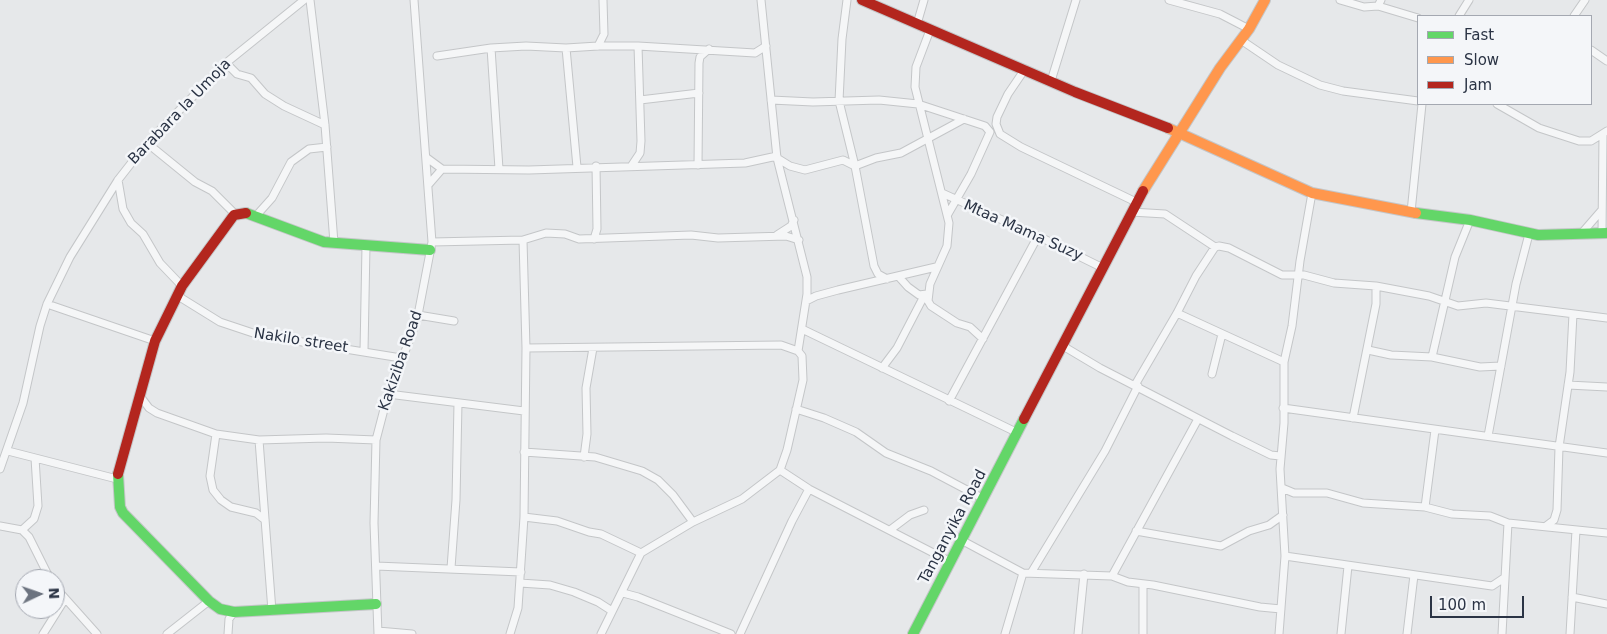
<!DOCTYPE html>
<style>
body{margin:0}
#map{position:relative;width:1607px;height:634px;overflow:hidden;background:#e6e8ea;font-family:"DejaVu Sans",sans-serif}
canvas{display:block}
.legend{position:absolute;left:1417px;top:15px;width:175px;height:90px;box-sizing:border-box;background:#f4f6f9;border:1px solid #a4a8b1;margin:0;padding:6px 9px;list-style:none;font-size:15px;color:#2b3445}
.legend li{display:flex;align-items:center;gap:10px;height:25px}
.legend b{width:25px;border:1px solid #a4a8b1}
.north{position:absolute;left:15px;top:569px;width:50px;height:50px;box-sizing:border-box;background:#f4f6f9;border:1px solid #a4a8b1;border-radius:50%;rotate:87deg;font-size:14px;font-weight:700;line-height:20px;text-align:center;color:#2b3445}
.north::after{content:'';display:block;margin:auto;width:18px;height:22px;background:#6c737f;clip-path:polygon(50% 0,100% 100%,50% 72%,0 100%)}
.scale{position:absolute;left:1430px;top:596px;width:94px;height:22px;box-sizing:border-box;border:2px solid #2b3445;border-top:0;padding-left:6px;font-size:15px;line-height:18px;white-space:nowrap;color:#2b3445;-webkit-text-stroke:4px #f4f6f9;paint-order:stroke}
</style>
<div id="map">
<canvas width="1607" height="634"></canvas>
<ul class="legend">
<li><b style="height:6px;background:#63d668"></b>Fast</li>
<li><b style="height:6px;background:#ff974d"></b>Slow</li>
<li><b style="height:6px;background:#b3261e"></b>Jam</li>
</ul>
<div class="north">N</div>
<div class="scale">100 m</div>
</div>
<script>
const ctx = document.querySelector('canvas').getContext('2d');
ctx.lineJoin = 'round';
function toPath(rows) {
  const path = new Path2D();
  for (const r of rows) {
    path.moveTo(r[0], r[1]);
    for (let i = 2; i < r.length; i += 2) path.lineTo(r[i], r[i + 1]);
  }
  return path;
}
function stroke(path, color, width, dash) {
  ctx.strokeStyle = color;
  ctx.lineWidth = width;
  ctx.lineCap = dash ? 'butt' : 'round';
  ctx.setLineDash(dash || []);
  ctx.stroke(path);
}
function drawText(font, color, halo, rows, align = 'center') {
  ctx.font = font + ' "DejaVu Sans",sans-serif';
  ctx.lineWidth = 5;
  ctx.setLineDash([]);
  ctx.textBaseline = 'middle';
  ctx.strokeStyle = halo;
  ctx.fillStyle = color;
  for (const [text, x, y, turn = 0] of rows) {
    ctx.save();
    ctx.translate(x, y);
    ctx.rotate((+turn || 0) * Math.PI / 180);
    ctx.textAlign = isNaN(turn) ? turn : align;
    if (halo) ctx.strokeText(text, 0, 0);
    ctx.fillText(text, 0, 0);
    ctx.restore();
  }
}
const street = toPath([
 [310,0,325,125,334,243],
 [761,0,777,158,807,277,807,294,798,351],
 [847,0,842,39,839,101,855,166,874,266,878,274,887,279],
 [1169,0,1220,14,1249,29],
 [1340,0,1364,7,1378,6,1381,0],
 [1378,6,1418,18],
 [1459,16,1469,0],
 [1574,16,1585,0],
 [917,24,924,0],
 [930,30,916,67,915,87,949,223,947,246,930,284,928,301,931,306,957,323,970,327,983,339],
 [1241,40,1278,65,1320,85,1343,91,1418,101],
 [598,46,604,34,603,0],
 [491,48,499,169],
 [566,48,577,167],
 [1591,50,1607,61],
 [437,56,491,48,526,46,566,48,598,46,638,46,755,53,766,46],
 [226,63,237,74,251,78,265,94,284,106,325,125],
 [1025,69,1008,94,997,117,996,124,1000,134,1021,147,1136,202],
 [1051,81,1076,0],
 [640,100,699,93],
 [771,100,813,102,879,100,918,104,985,126,990,132,971,174,948,214],
 [1497,104,1539,128,1579,141,1591,141,1607,131],
 [147,143,195,182,212,191,235,214],
 [427,158,442,169,529,170,745,163,777,156],
 [777,158,790,166,805,170,843,160,855,166,876,158,901,153,964,119],
 [632,165,640,153,641,141,638,46],
 [698,165,699,63,700,57,709,49],
 [118,180,123,209,131,223,143,234,160,263,182,286],
 [429,184,442,169],
 [942,193,1038,236,1103,268],
 [1131,212,1165,214,1215,247],
 [1411,212,1422,104],
 [255,217,272,198,291,162,309,149,327,147],
 [1602,233,1603,135],
 [1581,234,1601,211],
 [777,235,791,226,794,220],
 [594,239,597,229,596,166],
 [432,242,523,240,546,233,565,234,579,239,691,235,718,238,786,236,799,240],
 [899,277,908,287,919,295,927,294],
 [178,296,220,322,259,335,401,358],
 [806,301,816,296,838,290,936,267],
 [47,304,155,341],
 [1177,313,1284,362],
 [418,315,454,321],
 [802,329,1018,433],
 [1063,346,1100,368,1232,436,1271,455,1280,456],
 [526,348,781,345,798,351,802,356,803,380,787,450,780,470,742,499,693,522,641,553,601,634],
 [1368,350,1391,355,1432,357,1480,367,1501,366],
 [364,351,366,246],
 [1432,357,1455,257,1470,220],
 [882,368,897,348,924,296],
 [1212,374,1222,334],
 [1135,385,1177,313,1196,276,1215,247,1219,246,1229,248,1282,275,1304,275,1334,283,1376,286,1429,296,1458,306,1486,303,1607,318],
 [1568,385,1607,387],
 [388,394,524,411],
 [140,396,149,408,157,413,216,434,259,440,326,438,376,440],
 [949,401,1038,236],
 [1283,408,1607,453],
 [796,409,824,418,856,432,886,453,931,471,984,499],
 [1353,418,1376,304,1376,286],
 [216,434,210,476,213,490,221,500,231,507,256,513,265,520],
 [1488,436,1516,284,1529,234],
 [259,440,272,611],
 [8,451,117,479],
 [524,452,595,457,642,471,658,480,673,495,693,522],
 [584,457,587,434,586,388,593,348],
 [0,469,23,403,40,326,47,304,70,257,118,180,147,143,226,63,304,0],
 [780,470,809,489,951,562],
 [1282,488,1294,493,1327,493,1363,503,1425,507,1452,514,1490,516,1508,523,1607,533],
 [1425,507,1435,430],
 [524,517,557,521,589,532,601,534,641,553],
 [0,526,22,530,29,537,50,579],
 [1546,526,1554,520,1557,510,1559,447,1570,372,1573,314],
 [22,530,34,519,38,506,35,458],
 [890,530,910,515,924,510],
 [1136,531,1221,546,1249,531,1269,525,1283,515],
 [963,541,1023,573,1112,576,1198,419],
 [1285,556,1492,586,1504,578],
 [376,566,521,572],
 [451,568,456,500,458,403],
 [1031,573,1105,451,1138,386],
 [1112,576,1128,582,1153,585,1260,607,1281,609],
 [520,583,550,585,574,592,598,602,612,611],
 [1143,584,1143,634],
 [55,587,97,634],
 [623,593,638,597,731,634],
 [1572,597,1607,604],
 [378,631,412,634],
 [43,634,65,599],
 [167,634,209,601],
 [228,634,229,619,234,612],
 [378,634,374,523,376,440,388,394,410,339,418,315,432,242,414,0],
 [510,634,518,608,524,517,526,348,523,240],
 [740,634,792,521,809,489],
 [1005,634,1023,573],
 [1078,634,1084,574],
 [1279,634,1285,556,1280,469,1284,423,1284,362,1292,326,1300,261,1312,193],
 [1341,634,1348,566],
 [1407,634,1414,575],
 [1502,634,1508,523],
 [1570,634,1576,530]
]);
const fast = toPath([
 [246,213,324,242,430,250],
 [1416,213,1470,220,1538,235,1607,233],
 [118,474,120,507,123,513,209,601,220,609,234,612,376,604],
 [913,634,1024,419]
]);
const slow = toPath([
 [1168,128,1312,193,1416,213],
 [1143,191,1220,68,1249,29,1265,0]
]);
const jam = toPath([
 [862,0,1075,92,1168,128],
 [1024,419,1143,191],
 [118,474,155,341,182,286,234,215,246,213]
]);
const streetNames = [
 ["Barabara la Umoja",180,112,-46],
 ["Mtaa Mama Suzy",1023,231,24],
 ["Nakilo street",301,341,9],
 ["Kakiziba Road",401,361,-71],
 ["Tanganyika Road",953,527,-62]
];
stroke(street, '#c4c6c8', 9);
stroke(fast, '#c4c6c8', 12);
stroke(slow, '#c4c6c8', 12);
stroke(jam, '#c4c6c8', 12);
stroke(street, '#f5f6f7', 7);
stroke(fast, '#63d668', 10);
stroke(slow, '#ff974d', 10);
stroke(jam, '#b3261e', 10);
drawText('15px', '#2b3445', '#f4f6f9', streetNames);
</script>
